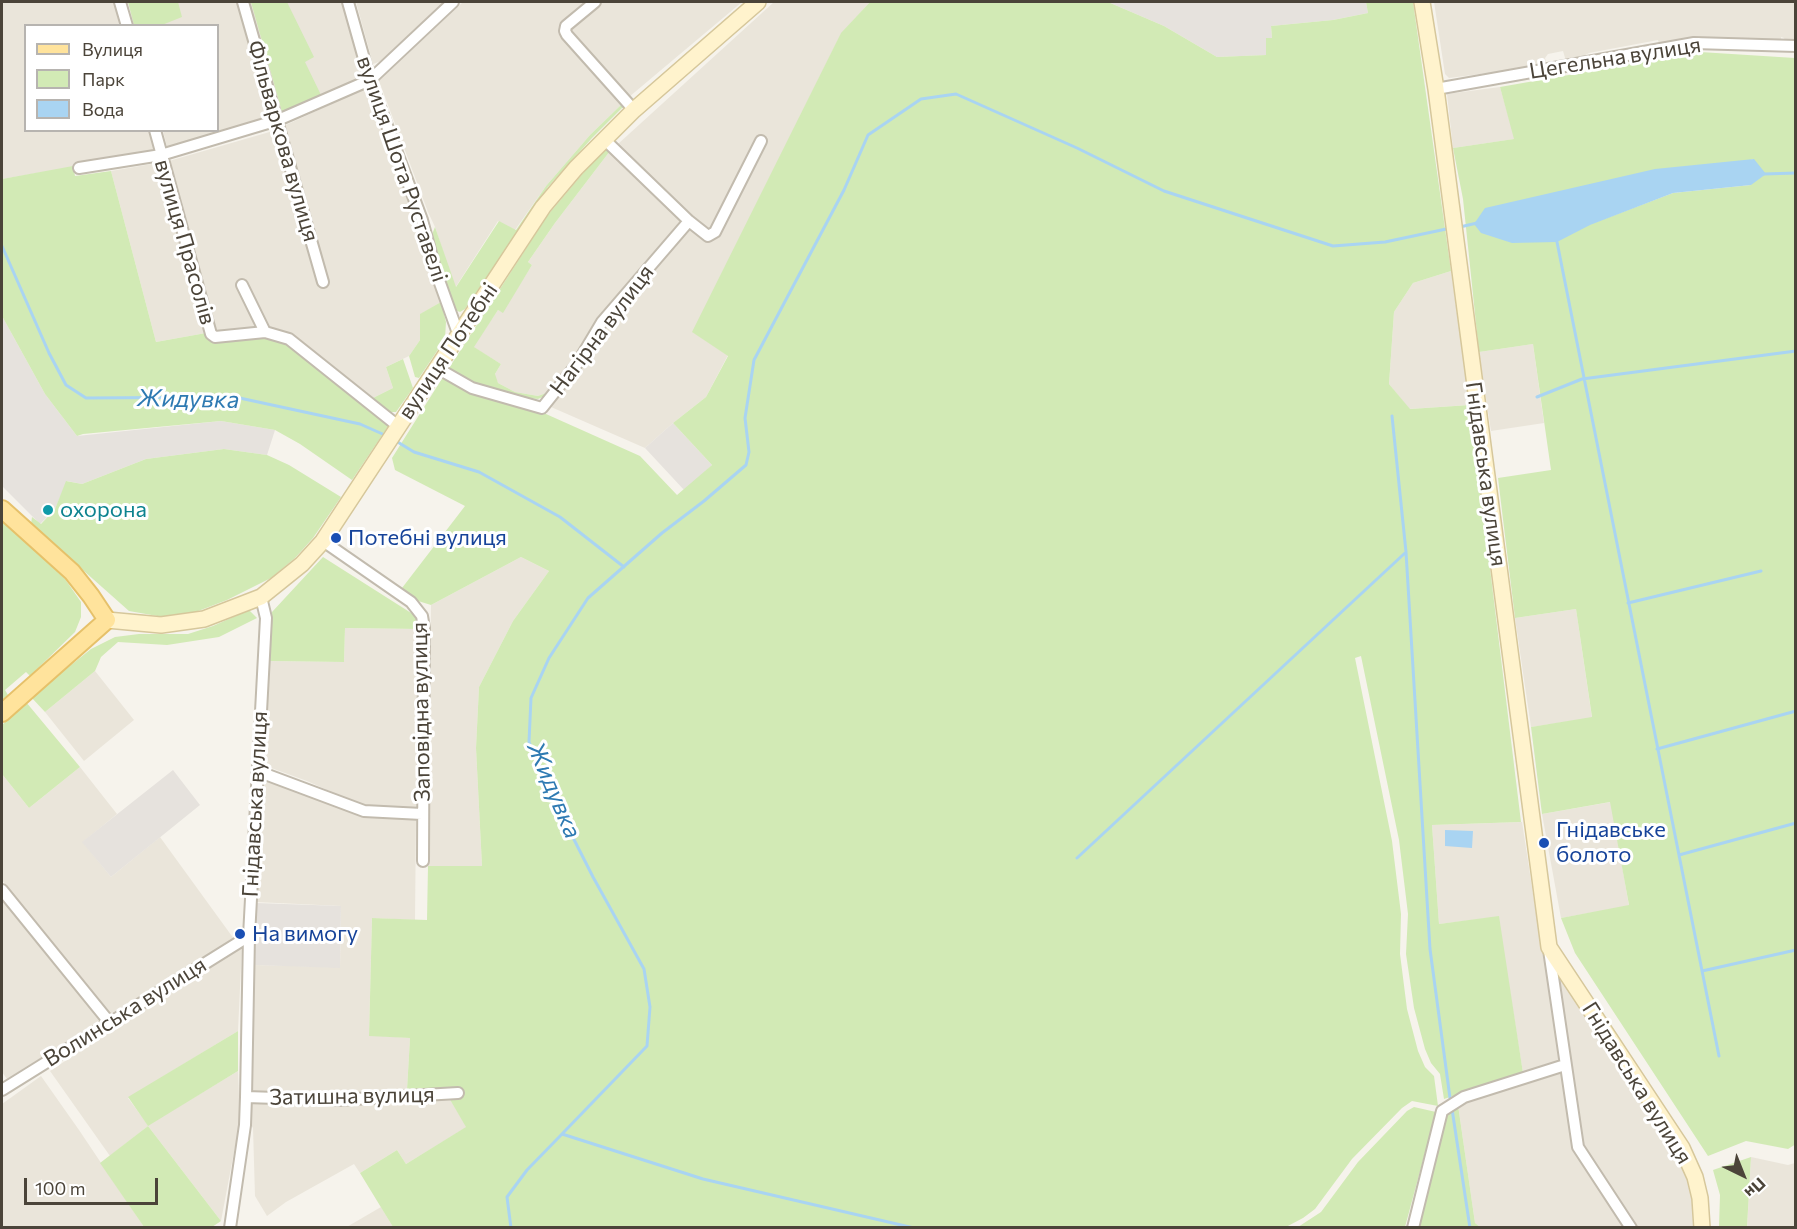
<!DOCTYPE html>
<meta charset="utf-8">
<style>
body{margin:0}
#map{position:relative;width:1797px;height:1229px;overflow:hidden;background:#f6f3ec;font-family:Commissioner,sans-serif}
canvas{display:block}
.frame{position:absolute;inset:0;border:3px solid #4b4439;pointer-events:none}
.legend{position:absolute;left:24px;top:24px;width:195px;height:108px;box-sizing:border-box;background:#fff;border:2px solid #b7b4b0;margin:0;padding:8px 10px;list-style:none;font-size:18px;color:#4b4439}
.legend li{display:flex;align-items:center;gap:12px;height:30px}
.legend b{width:30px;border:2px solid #b7b4b0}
.north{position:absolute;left:1713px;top:1145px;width:60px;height:60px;-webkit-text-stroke:4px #fff;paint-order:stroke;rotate:137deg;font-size:16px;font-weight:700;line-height:24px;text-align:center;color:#4b4439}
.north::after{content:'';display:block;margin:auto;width:21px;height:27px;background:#4b4439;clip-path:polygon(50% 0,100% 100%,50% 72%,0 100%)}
.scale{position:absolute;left:24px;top:1178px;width:134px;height:27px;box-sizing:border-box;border:3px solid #4b4439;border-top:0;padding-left:8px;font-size:18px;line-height:21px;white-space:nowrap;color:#4b4439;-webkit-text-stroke:4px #fff;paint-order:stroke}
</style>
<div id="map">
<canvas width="1797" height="1229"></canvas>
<div class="frame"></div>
<ul class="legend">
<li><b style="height:8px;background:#ffe39c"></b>Вулиця</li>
<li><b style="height:16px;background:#d2eab5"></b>Парк</li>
<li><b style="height:16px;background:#a9d4f2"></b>Вода</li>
</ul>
<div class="north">Пн</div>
<div class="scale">100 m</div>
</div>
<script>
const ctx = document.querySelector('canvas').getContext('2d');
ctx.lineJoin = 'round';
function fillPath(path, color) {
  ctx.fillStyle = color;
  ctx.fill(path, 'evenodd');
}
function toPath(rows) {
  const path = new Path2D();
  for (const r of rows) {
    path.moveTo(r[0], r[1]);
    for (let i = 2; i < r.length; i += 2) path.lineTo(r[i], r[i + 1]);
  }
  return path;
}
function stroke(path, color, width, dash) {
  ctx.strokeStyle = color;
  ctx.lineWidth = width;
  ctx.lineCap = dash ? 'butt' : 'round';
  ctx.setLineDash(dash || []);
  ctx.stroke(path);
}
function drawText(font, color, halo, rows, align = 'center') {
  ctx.font = font + ' Commissioner,sans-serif';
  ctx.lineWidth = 6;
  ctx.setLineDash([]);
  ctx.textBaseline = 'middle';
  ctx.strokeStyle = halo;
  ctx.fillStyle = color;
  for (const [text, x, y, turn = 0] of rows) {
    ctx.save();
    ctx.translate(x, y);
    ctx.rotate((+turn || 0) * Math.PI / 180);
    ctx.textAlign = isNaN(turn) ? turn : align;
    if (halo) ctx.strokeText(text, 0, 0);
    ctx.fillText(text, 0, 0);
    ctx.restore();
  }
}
const residential = toPath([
 [2,2,115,2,121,25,26,26,26,130,149,131,155,153,2,179],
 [128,2,342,2,363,77,271,116,167,147,163,131,218,130,218,26,134,25],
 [356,2,443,2,381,61,373,64],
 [463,2,590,2,561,26,558,33,623,103,590,135,546,186,515,230,498,221,455,288,435,227,428,212,379,81],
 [603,2,742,2,629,97,570,30],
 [774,2,870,2,841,34,693,332,728,355,706,397,673,423,645,448,551,407,580,367,618,308,697,220,628,160,618,144],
 [1434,2,1795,2,1795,41,1785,40,1784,38,1781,37,1781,41,1751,38,1689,38,1659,44,1658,40,1589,53,1582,57,1566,61,1563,51,1548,54,1545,58,1546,62,1520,69,1449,78,1445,74],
 [368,87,417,222,441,302,421,314,420,340,409,356,386,367,393,388,371,399,294,336,267,327,206,333,156,342,111,171,169,161,273,131],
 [1500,87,1515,139,1453,148,1447,94],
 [610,151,684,221,575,363,549,392,538,396,515,392,498,383,495,378,495,374,501,364,473,347,498,310,502,312,532,265,528,262,555,223],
 [1451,271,1470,405,1409,409,1389,384,1394,312,1413,283],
 [1533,344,1544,423,1491,431,1479,352],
 [521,557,549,571,513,621,479,687,476,748,482,866,428,866,431,605],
 [1576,609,1592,718,1531,727,1515,618],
 [345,628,419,629,416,807,365,807,307,781,263,765,269,661,344,662],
 [95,671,134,720,84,761,45,712],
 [80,767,117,814,83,842,111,877,160,837,234,939,110,1014,2,880,2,774,29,808],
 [262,777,363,815,416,818,415,920,372,918,369,1035,410,1038,407,1090,338,1096,252,1092,254,965,340,967,341,906,256,902],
 [1611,802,1629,906,1561,918,1542,814],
 [1522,822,1541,946,1550,990,1560,1062,1523,1073,1498,917,1439,924,1432,825],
 [2,898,100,1021,7,1079,2,1072],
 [242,945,238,1031,128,1098,148,1125,238,1071,240,1120,221,1221,148,1126,110,1156,50,1071],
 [1564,977,1677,1152,1688,1171,1695,1200,1695,1227,1636,1227,1631,1219,1632,1217,1582,1145,1559,980],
 [1561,1070,1573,1148,1628,1227,1480,1227,1475,1223,1458,1105,1466,1100],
 [41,1076,79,1130,144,1227,2,1228,2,1104],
 [449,1098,467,1127,406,1164,397,1150,360,1173,354,1164,286,1202,267,1216,255,1196,253,1128,251,1125,252,1101],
 [1751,1157,1788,1165,1795,1163,1795,1227,1747,1228],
 [381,1207,393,1227,345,1228]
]);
const industrial = toPath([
 [1108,2,1366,2,1368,13,1333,20,1271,26,1272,38,1266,39,1267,55,1217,57,1164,26],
 [2,316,45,394,77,436,221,421,275,430,267,455,224,449,146,459,82,484,67,481,55,509,40,524,2,486],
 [673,423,712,465,685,491,645,448],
 [173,770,200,805,111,877,82,842],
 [256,903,341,906,340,968,254,965]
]);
const green = toPath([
 [128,2,178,2,182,17,162,25,134,25],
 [251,2,287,2,314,57,305,62,321,95,282,112],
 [870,2,1108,2,1164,26,1217,57,1266,55,1266,38,1272,38,1271,26,1333,20,1368,13,1366,2,1413,2,1451,271,1413,283,1394,312,1389,384,1410,409,1470,405,1521,822,1432,825,1439,924,1499,916,1523,1073,1444,1099,1440,1074,1431,1063,1425,1049,1414,1008,1406,954,1408,914,1399,840,1361,656,1355,658,1392,841,1401,914,1400,954,1407,1009,1418,1051,1425,1067,1434,1076,1438,1106,1412,1101,1402,1108,1352,1159,1315,1209,1303,1218,1286,1227,393,1227,360,1173,397,1150,406,1164,466,1127,449,1098,462,1097,461,1088,407,1090,410,1038,369,1036,372,918,427,920,428,866,482,866,476,748,479,687,513,621,549,571,521,557,431,605,415,600,402,588,465,506,395,470,392,458,443,377,471,392,546,414,640,456,677,495,712,465,673,423,706,397,728,356,692,332,841,33],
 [1700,52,1795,58,1796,1144,1788,1149,1746,1141,1708,1156,1575,953,1561,918,1629,905,1610,802,1542,814,1531,727,1592,717,1576,609,1515,618,1498,478,1551,470,1533,344,1479,352,1463,199,1453,148,1514,139,1500,87],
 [1753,159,1751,185,1673,193,1591,224],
 [623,103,624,106,592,138,548,187,465,309,460,312,455,310,451,305,431,237,435,227,456,287,499,221,516,230,546,186,590,135],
 [605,147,610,151,555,223,528,262,532,265,503,313,498,310,474,347,501,364,495,374,498,383,515,392,538,396,549,392,550,394,538,399,520,397,474,384,449,368,547,216],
 [73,166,75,176,111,171,156,342,206,333,259,337,289,345,389,425,352,480,300,444,275,430,221,421,83,434,77,436,45,394,2,316,2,179],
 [441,302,446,322,445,339,419,378,415,377,409,356,420,340,420,314],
 [403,359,413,388,396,412,386,412,371,399,393,388,386,367],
 [224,449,267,455,289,465,341,497,313,538,295,558,271,578,227,600,193,613,163,617,129,611,31,524,32,517,41,524,55,509,66,481,82,484,146,459],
 [2,519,65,579,81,602,81,617,75,632,30,676,26,672,5,690,8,695,2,701],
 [323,557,419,618,419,629,345,628,344,662,269,661,272,612],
 [249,610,257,618,219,637,167,645,118,642,101,657,95,671,45,712,31,697,91,649,115,637,139,634,188,634,213,626],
 [26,702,80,767,29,808,2,774,2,725],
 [238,1031,238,1071,148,1126,221,1221,212,1227,144,1227,100,1163,148,1126,128,1097],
 [1458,1105,1475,1223,1480,1227,1417,1228,1445,1114],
 [1414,1107,1436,1112,1405,1227,1298,1227,1321,1212,1358,1162,1407,1111],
 [1751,1157,1747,1227,1719,1227,1720,1195,1713,1170]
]);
const water = toPath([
 [1754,159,1766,174,1751,185,1673,193,1590,225,1557,242,1512,243,1481,233,1474,224,1485,208,1655,169],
 [1445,830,1473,831,1472,848,1445,846]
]);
const stream = toPath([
 [1764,174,1796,173],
 [1460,227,1477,223],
 [1557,242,1719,1056],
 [2,246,49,353,66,385,86,398,235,397,360,424,387,436],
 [1537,397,1582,379,1796,351],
 [1392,416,1406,552,1430,949,1450,1098],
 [396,441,414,452,479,472,560,517,624,567],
 [1628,603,1761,571],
 [1657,749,1796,711],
 [1679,855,1796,823],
 [1077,858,1405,553],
 [1702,971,1796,950],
 [1452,1109,1470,1228],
 [511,1228,507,1197,527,1170,562,1134],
 [914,1228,703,1179,562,1134,647,1046,650,1007,644,969,593,877,557,806,529,742,531,698,549,658,588,598,662,533,704,501,746,465,749,452,745,418,754,360,844,190,868,135,921,99,956,94,1077,148,1164,191,1333,246,1385,242,1451,228]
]);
const street = toPath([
 [120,2,127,26],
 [243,2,323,282],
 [348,2,370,80,422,220,436,272,459,336],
 [595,2,566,26,565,31,567,35,634,110],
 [1436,89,1694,43,1796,46],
 [155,130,211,334,215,337,265,332,289,339,398,426],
 [604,139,689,221,708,236,715,232,761,141],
 [79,168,161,155,278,120,370,80,453,2],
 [242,285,265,332],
 [437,368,472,388,542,408,577,364,602,322,689,221],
 [323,541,411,602,422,616,424,628,423,861],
 [257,771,364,811,422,814],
 [2,890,110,1023],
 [1549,950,1578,1147,1631,1228],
 [2,1090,249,936],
 [246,1097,338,1100,458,1093],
 [230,1228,245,1125,246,1097,249,936,266,618,261,597],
 [1413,1228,1442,1111,1464,1097,1565,1065]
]);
const secondary = toPath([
 [1422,2,1436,89,1549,947,1682,1148,1695,1177,1700,1198,1702,1228],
 [107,620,161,625,204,619,261,597,302,564,323,541,543,207,576,168,634,110,758,2]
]);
const primary = toPath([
 [2,509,72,572,91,596,107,620,2,713]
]);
const markers = [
 [48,510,6,"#0f9aa8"],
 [336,538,6,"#1a4fb4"],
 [1544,843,6,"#1a4fb4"],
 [240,934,6,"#1a4fb4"]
];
const streetNames = [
 ["Цегельна вулиця",1615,58,-9],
 ["Фільваркова вулиця",283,141,74],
 ["вулиця Шота Руставелі",402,169,71],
 ["вулиця Прасолів",185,242,74],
 ["Нагірна вулиця",602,330,-53],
 ["вулиця Потебні",448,351,-56],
 ["Гнідавська вулиця",1486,474,82],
 ["Заповідна вулиця",421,712,-91],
 ["Гнідавська вулиця",255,804,-87],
 ["Волинська вулиця",125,1012,-32],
 ["Гнідавська вулиця",1637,1083,58],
 ["Затишна вулиця",352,1096,-1]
];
const cultureNames = [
 ["охорона",60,510]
];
const transitNames = [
 ["Потебні вулиця",348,538],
 ["Гнідавське",1556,830],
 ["болото",1556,855],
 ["На вимогу",252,934]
];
const waterNames = [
 ["Жидувка",188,399,1],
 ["Жидувка",554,790,67]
];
fillPath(residential, '#eae5da');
fillPath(industrial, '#e6e2dd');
fillPath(green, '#d2eab5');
fillPath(water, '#a9d4f2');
stroke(stream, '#a9d4f2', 3);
stroke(street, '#c2bbae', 14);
stroke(secondary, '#d6c79b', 18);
stroke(primary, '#e6c16a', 20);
stroke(street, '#fff', 10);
stroke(secondary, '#fff3cd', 15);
stroke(primary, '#ffe39c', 16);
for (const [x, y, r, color] of markers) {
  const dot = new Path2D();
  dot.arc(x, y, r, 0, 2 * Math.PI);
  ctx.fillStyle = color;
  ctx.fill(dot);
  stroke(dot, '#fff', 2);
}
drawText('22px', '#4b4439', '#fff', streetNames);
drawText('22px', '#0d838f', '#fff', cultureNames, 'left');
drawText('22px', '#164399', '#fff', transitNames, 'left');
drawText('italic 24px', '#2e7ab2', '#fff', waterNames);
</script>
